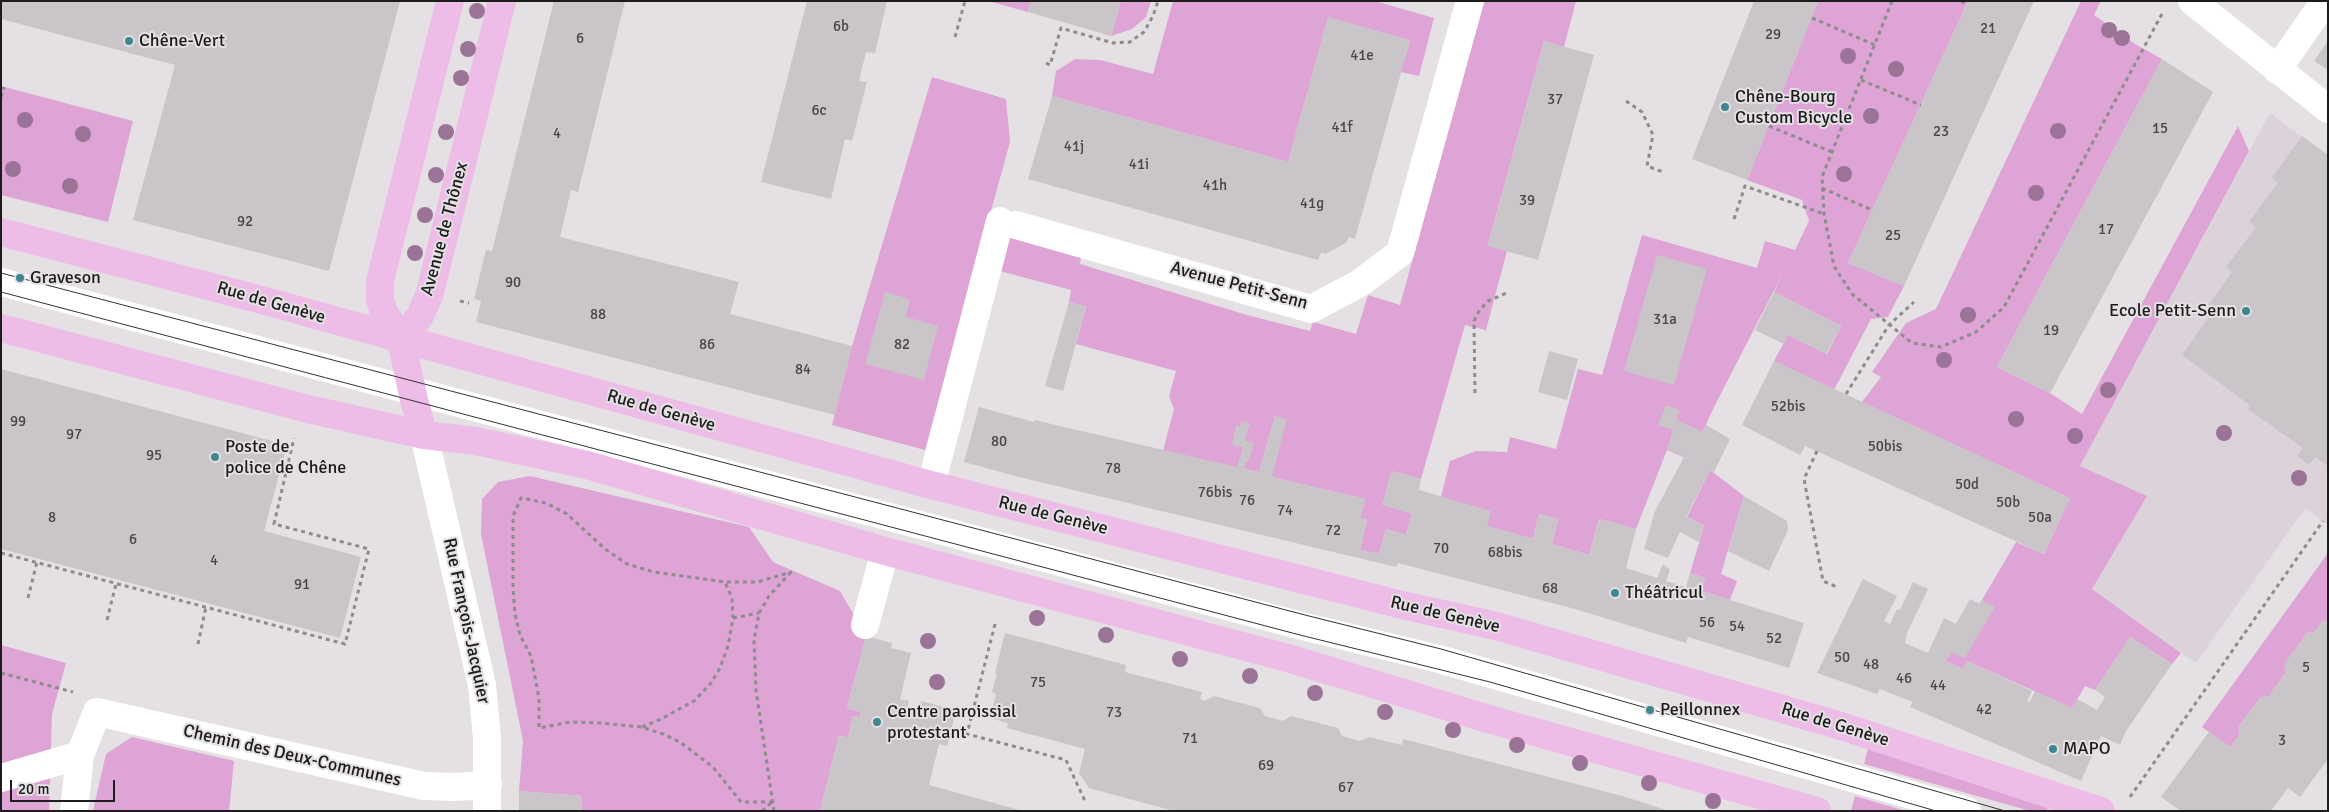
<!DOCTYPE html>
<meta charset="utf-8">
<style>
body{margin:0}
#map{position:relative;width:2329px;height:812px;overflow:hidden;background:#e4e0e3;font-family:Signika,sans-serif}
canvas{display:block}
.frame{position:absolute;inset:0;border:2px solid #1d1c1d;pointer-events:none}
.scale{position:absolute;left:10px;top:780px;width:105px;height:22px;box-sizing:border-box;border:2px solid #1d1c1d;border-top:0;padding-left:6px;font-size:15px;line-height:18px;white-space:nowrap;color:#1d1c1d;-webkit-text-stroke:4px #e4e0e3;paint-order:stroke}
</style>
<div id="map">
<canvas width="2329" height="812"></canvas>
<div class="frame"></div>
<div class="scale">20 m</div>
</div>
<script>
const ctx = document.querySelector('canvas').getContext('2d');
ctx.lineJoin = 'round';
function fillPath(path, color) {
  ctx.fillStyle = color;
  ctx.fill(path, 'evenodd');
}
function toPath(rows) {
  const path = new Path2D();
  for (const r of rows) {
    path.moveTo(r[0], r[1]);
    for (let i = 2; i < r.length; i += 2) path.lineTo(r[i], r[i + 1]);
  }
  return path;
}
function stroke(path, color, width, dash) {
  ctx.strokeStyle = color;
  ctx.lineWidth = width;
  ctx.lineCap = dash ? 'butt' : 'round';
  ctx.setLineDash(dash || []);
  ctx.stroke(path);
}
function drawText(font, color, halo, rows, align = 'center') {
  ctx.font = font + ' Signika,sans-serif';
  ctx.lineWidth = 4;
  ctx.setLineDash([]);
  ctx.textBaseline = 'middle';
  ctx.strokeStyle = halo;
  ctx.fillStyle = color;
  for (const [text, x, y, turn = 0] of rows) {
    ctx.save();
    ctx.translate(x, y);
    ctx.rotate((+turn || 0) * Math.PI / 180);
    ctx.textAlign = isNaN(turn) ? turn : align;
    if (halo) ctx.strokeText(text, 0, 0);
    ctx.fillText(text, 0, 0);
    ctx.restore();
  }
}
const built = toPath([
 [2270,113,2328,156,2328,525,2305,508,2196,663,2092,589,2146,496,2080,466]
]);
const green = toPath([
 [988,1,1031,1,1028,12],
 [1121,1,1151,1,1146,17,1132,29,1111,36],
 [1173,1,1375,1,1434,18,1419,76,1401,72,1410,40,1328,18,1288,162,1052,96,1056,71,1075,59,1100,60,1153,74],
 [1484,1,1576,1,1564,47,1544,41,1488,245,1507,251,1486,330,1465,325,1421,479,1391,471,1412,514,1406,535,1386,529,1379,554,1360,550,1367,520,1360,518,1365,499,1272,477,1275,416,1259,472,1163,451,1174,409,1169,396,1176,371,1076,344,1086,307,1069,302,1071,290,1000,271,1006,236,1081,257,1080,264,1247,315,1310,331,1313,322,1356,334,1368,295,1400,305],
 [1818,1,1968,1,1848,263,1904,286,1888,317,1871,319,1834,390,1774,361,1788,335,1827,354,1841,326,1774,292,1783,273,1714,407,1690,460,1667,450,1636,529,1599,519,1589,555,1552,544,1558,519,1539,514,1533,539,1487,526,1441,497,1450,461,1476,451,1507,452,1510,437,1556,449,1578,369,1602,375,1642,235,1757,268,1765,241,1795,250,1809,221,1802,200,1747,180],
 [2081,1,2101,1,2094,15,2135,44,2162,59,1997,367,2050,393,2082,414,2238,126,2249,151,2080,466,2147,496,2092,589,2181,653,2172,664,2130,637,2095,690,2085,686,2072,708,1967,661,1963,669,1946,661,2016,542,2044,554,2070,498,1862,402,1881,377,1872,372,1906,323,1936,309],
 [932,77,1006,99,1010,142,925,450,832,425,852,346],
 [1,86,133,121,108,222,1,195],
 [1710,470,1744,496,1721,574,1737,581,1730,600,1701,591,1705,578,1690,573,1704,526,1687,517],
 [530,476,749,527,773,562,840,591,866,636,847,708,861,712,860,717,853,716,848,738,839,735,820,811,582,811,582,796,519,791,523,741,481,534,482,499,498,482],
 [2328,553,2328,623,2323,620,2315,632,2307,633,2285,664,2286,672,2269,696,2261,697,2238,727,2240,734,2230,747,2202,727],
 [1,645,66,663,52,714,49,811,1,811],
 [132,737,234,761,229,811,93,811,106,754],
 [1868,748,2048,804,2047,811,2030,811,1864,764],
 [1855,796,1906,811,1851,811]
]);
const building = toPath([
 [1,1,400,1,329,271,133,220,175,65,1,19],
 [554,1,625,1,578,192,571,190,560,237,739,282,730,314,852,346,835,415,476,322,481,301,474,299,486,250,492,251],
 [807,1,887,1,875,53,866,52,859,81,867,82,852,141,845,139,831,199,761,182],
 [1031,1,1121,1,1111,36,1028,12],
 [1754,1,1818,1,1747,180,1692,159],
 [1968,1,2034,1,1904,286,1848,263],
 [1328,17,1410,40,1355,239,1349,237,1346,243,1325,254,1321,253,1318,260,1028,179,1052,96,1288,162],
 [1544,41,1594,55,1538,260,1488,246],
 [2328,41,2328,70,2314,61],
 [2162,59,2213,92,2050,393,1997,367],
 [2302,136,2328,155,2328,466,2315,457,2309,465,2297,456,2303,448,2248,409,2251,406,2182,355,2210,316,2204,311,2232,272,2226,267,2256,227,2249,222,2278,183,2272,178],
 [1657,255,1707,269,1674,385,1624,371],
 [885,292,910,299,906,317,938,326,924,380,865,364],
 [1774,292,1841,326,1826,354,1788,335,1784,344,1755,330],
 [1069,302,1086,306,1063,391,1045,386],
 [1549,351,1578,359,1567,400,1538,392],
 [1774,361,2070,498,2044,554,1805,446,1800,455,1742,425],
 [1,369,287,445,264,531,361,557,340,638,1,549],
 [1666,405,1680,410,1677,420,1703,432,1706,425,1730,439,1714,472,1710,470,1686,517,1704,526,1699,542,1680,532,1668,558,1644,549,1655,511,1684,457,1667,449,1673,430,1658,425],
 [979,407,1034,422,1035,420,1047,423,1237,467,1243,447,1232,445,1236,425,1240,427,1241,421,1250,423,1245,440,1254,443,1248,462,1246,462,1244,469,1259,472,1275,416,1287,419,1272,477,1365,499,1360,518,1367,519,1360,550,1379,554,1386,529,1406,535,1412,514,1382,505,1391,471,1421,479,1419,490,1491,511,1487,526,1533,539,1539,514,1558,519,1552,544,1589,555,1599,519,1636,529,1626,568,1657,578,1663,564,1670,570,1666,581,1686,587,1690,573,1705,578,1701,591,1804,623,1789,668,1688,637,1686,643,1575,609,1398,563,1396,567,1019,477,964,462],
 [1744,496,1787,521,1788,530,1769,571,1728,551],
 [1863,579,1897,596,1884,621,1890,624,1897,609,1900,610,1913,582,1928,589,1907,633,1905,643,1928,653,1944,618,1956,624,1970,599,1980,604,1982,600,1995,607,1965,658,1951,652,1946,661,1963,669,1967,661,2032,691,2027,701,2030,702,2035,691,2072,708,2077,699,2097,710,2105,697,2095,690,2130,637,2172,664,2126,731,2120,745,2101,736,2081,781,1910,707,1913,702,1880,689,1877,694,1817,673],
 [2323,620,2328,623,2328,759,2300,797,2288,788,2271,811,2181,811,2161,797,2209,732,2230,747,2240,734,2238,727,2261,697,2269,696,2286,672,2284,664,2307,633,2315,632],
 [1005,633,1126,665,1125,672,1202,692,1200,699,1205,701,1214,696,1260,708,1265,716,1283,721,1291,716,1338,728,1342,736,1360,741,1369,737,1402,745,1403,739,1626,797,1669,811,1174,811,1133,800,1089,788,1079,773,1085,749,1007,728,1008,723,990,718,996,694,992,692,997,674,995,673],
 [866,636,892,643,891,648,911,653,900,699,909,701,907,708,919,711,921,701,956,710,947,746,939,744,929,785,1023,811,820,811,839,735,848,738,853,716,860,717,861,712,847,708],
 [519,791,582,796,582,811,519,811]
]);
const path = toPath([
 [1892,1,1822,177,1824,214,1834,266,1852,294,1912,343,1941,347,1976,332,2004,307,2163,12],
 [1961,1,1967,4],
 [1812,18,1875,45],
 [955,37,965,1],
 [1046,63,1050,65,1061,28,1113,43,1130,42,1144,32,1153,16,1158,1],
 [1861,80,1921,105],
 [1,97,4,87],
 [1626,101,1642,112,1653,135,1647,166,1663,172],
 [1769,126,1832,152],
 [1822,188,1872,210],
 [1734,219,1745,186,1824,214],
 [460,301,469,303],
 [1475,393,1474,321,1479,311,1488,301,1509,292],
 [1846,394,1889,325,1914,302],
 [1817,451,1804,479,1823,581,1837,587],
 [1,553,345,644,369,549,274,524,294,438],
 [28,598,37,562],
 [733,618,759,613],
 [107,620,116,584],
 [995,624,967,734,1066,760,1085,801],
 [198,644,206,607],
 [1,673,73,692],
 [642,727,659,720,694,701,711,683,720,668,728,646,733,618,732,598,725,582],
 [2130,797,2323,521],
 [773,802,741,802,713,767,680,742,663,734,641,727,601,723,570,722,539,728,539,698,531,656,520,635,515,614,513,589,513,516,521,498,546,503,567,514,605,549,627,564,654,572,725,582,757,582,792,572],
 [762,811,772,802],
 [774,811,756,690,754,640,759,613,769,596,791,572]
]);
const minor = toPath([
 [2192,1,2328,109],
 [2277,70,2325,1],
 [1016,225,1311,309,1360,283,1400,253,1470,1],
 [1,282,1302,626,1439,659,1967,811],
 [424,435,482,685,487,738,487,811],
 [931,485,1000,221],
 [865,625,885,551],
 [1,778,80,755],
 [74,811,80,755,97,712,424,786,454,787,488,785]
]);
const major = toPath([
 [1,232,258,299,931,485,1402,605,1496,626,1841,726,2101,811],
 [1,328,308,409,424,435,476,441,587,465,885,551,1291,659,1492,720,1817,811],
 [401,340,420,316,430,293,502,1],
 [424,435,414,400,401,340,384,312,380,300,380,281,450,1]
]);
const tram = toPath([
 [1,273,1305,615,1441,649,2005,811],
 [1,292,1300,635,1490,682,1936,811]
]);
const trees = [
 [477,11],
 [2109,30],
 [2122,38],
 [468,49],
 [1848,56],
 [1896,69],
 [461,78],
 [1871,116],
 [25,120],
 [2058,131],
 [446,132],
 [83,134],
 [13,169],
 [1844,174],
 [436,175],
 [70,186],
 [2036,193],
 [425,215],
 [415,253],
 [1968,315],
 [1944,360],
 [2108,390],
 [2016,419],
 [2224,433],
 [2075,436],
 [2299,478],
 [1037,618],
 [1106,635],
 [928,641],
 [1180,659],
 [1250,676],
 [937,682],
 [1315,693],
 [1385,712],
 [1453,730],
 [1517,745],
 [1580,763],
 [1649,783],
 [1713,801]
];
const markers = [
 [129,41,5,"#408690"],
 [1725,107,5,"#408690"],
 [20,278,5,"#408690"],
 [2246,311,5,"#408690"],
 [215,457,5,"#408690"],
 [1615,593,5,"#408690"],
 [1650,710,5,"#408690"],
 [877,722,5,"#408690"],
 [2053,749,5,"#408690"]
];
const numberNames = [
 ["6b",841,27],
 ["21",1988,29],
 ["29",1773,35],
 ["6",580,39],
 ["41e",1362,56],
 ["37",1555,100],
 ["6c",819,111],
 ["41f",1342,128],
 ["15",2160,129],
 ["23",1941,132],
 ["4",557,134],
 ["41j",1074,147],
 ["41i",1139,165],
 ["41h",1215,186],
 ["39",1527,201],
 ["41g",1312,204],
 ["92",245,222],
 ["17",2106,230],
 ["25",1893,236],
 ["90",513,283],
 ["88",598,315],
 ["31a",1665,320],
 ["19",2051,331],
 ["86",707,345],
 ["82",902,345],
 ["84",803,370],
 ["52bis",1788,407],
 ["99",18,422],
 ["97",74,435],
 ["80",999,442],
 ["50bis",1885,447],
 ["95",154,456],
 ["78",1113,469],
 ["50d",1967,485],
 ["76bis",1215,493],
 ["76",1247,501],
 ["50b",2008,503],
 ["74",1285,511],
 ["8",52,518],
 ["50a",2040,518],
 ["72",1333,531],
 ["6",133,540],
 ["70",1441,549],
 ["68bis",1505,553],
 ["4",214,561],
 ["91",302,585],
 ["68",1550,589],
 ["56",1707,623],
 ["54",1737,627],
 ["52",1774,639],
 ["50",1842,658],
 ["48",1871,665],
 ["5",2306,668],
 ["46",1904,679],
 ["75",1038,683],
 ["44",1938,686],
 ["42",1984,710],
 ["73",1114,713],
 ["71",1190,739],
 ["3",2282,741],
 ["69",1266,766],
 ["67",1346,788]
];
const poiNames = [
 ["Chêne-Vert",139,41],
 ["Chêne-Bourg",1735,97],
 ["Custom Bicycle",1735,118],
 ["Graveson",30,278],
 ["Ecole Petit-Senn",2236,311,"right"],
 ["Poste de",225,447],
 ["police de Chêne",225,468],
 ["Théâtricul",1625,593],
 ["Peillonnex",1660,710],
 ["Centre paroissial",887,712],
 ["protestant",887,733],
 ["MAPO",2063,749]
];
const streetNames = [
 ["Avenue de Thônex",445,229,-75],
 ["Avenue Petit-Senn",1239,286,15],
 ["Rue de Genève",271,303,16],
 ["Rue de Genève",661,411,16],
 ["Rue de Genève",1053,516,14],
 ["Rue de Genève",1445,615,13],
 ["Rue François-Jacquier",466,621,78],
 ["Rue de Genève",1835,725,17],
 ["Chemin des Deux-Communes",292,756,13]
];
fillPath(built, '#dcd2da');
fillPath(green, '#dea4d6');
fillPath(building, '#c9c5c8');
stroke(path, '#8d8b8d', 3, [4, 4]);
stroke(minor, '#fff', 28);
stroke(major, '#edbce7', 28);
stroke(tram, '#343334', 1);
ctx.fillStyle = '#9a7397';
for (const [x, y] of trees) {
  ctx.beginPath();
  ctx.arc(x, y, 8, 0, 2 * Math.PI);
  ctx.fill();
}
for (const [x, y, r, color] of markers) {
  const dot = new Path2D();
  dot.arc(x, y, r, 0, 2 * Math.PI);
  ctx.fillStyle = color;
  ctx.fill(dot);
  stroke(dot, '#e4e0e3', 2);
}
drawText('15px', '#484648', null, numberNames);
drawText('18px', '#1d1c1d', '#e4e0e3', poiNames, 'left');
drawText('18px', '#1d1c1d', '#e4e0e3', streetNames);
</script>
